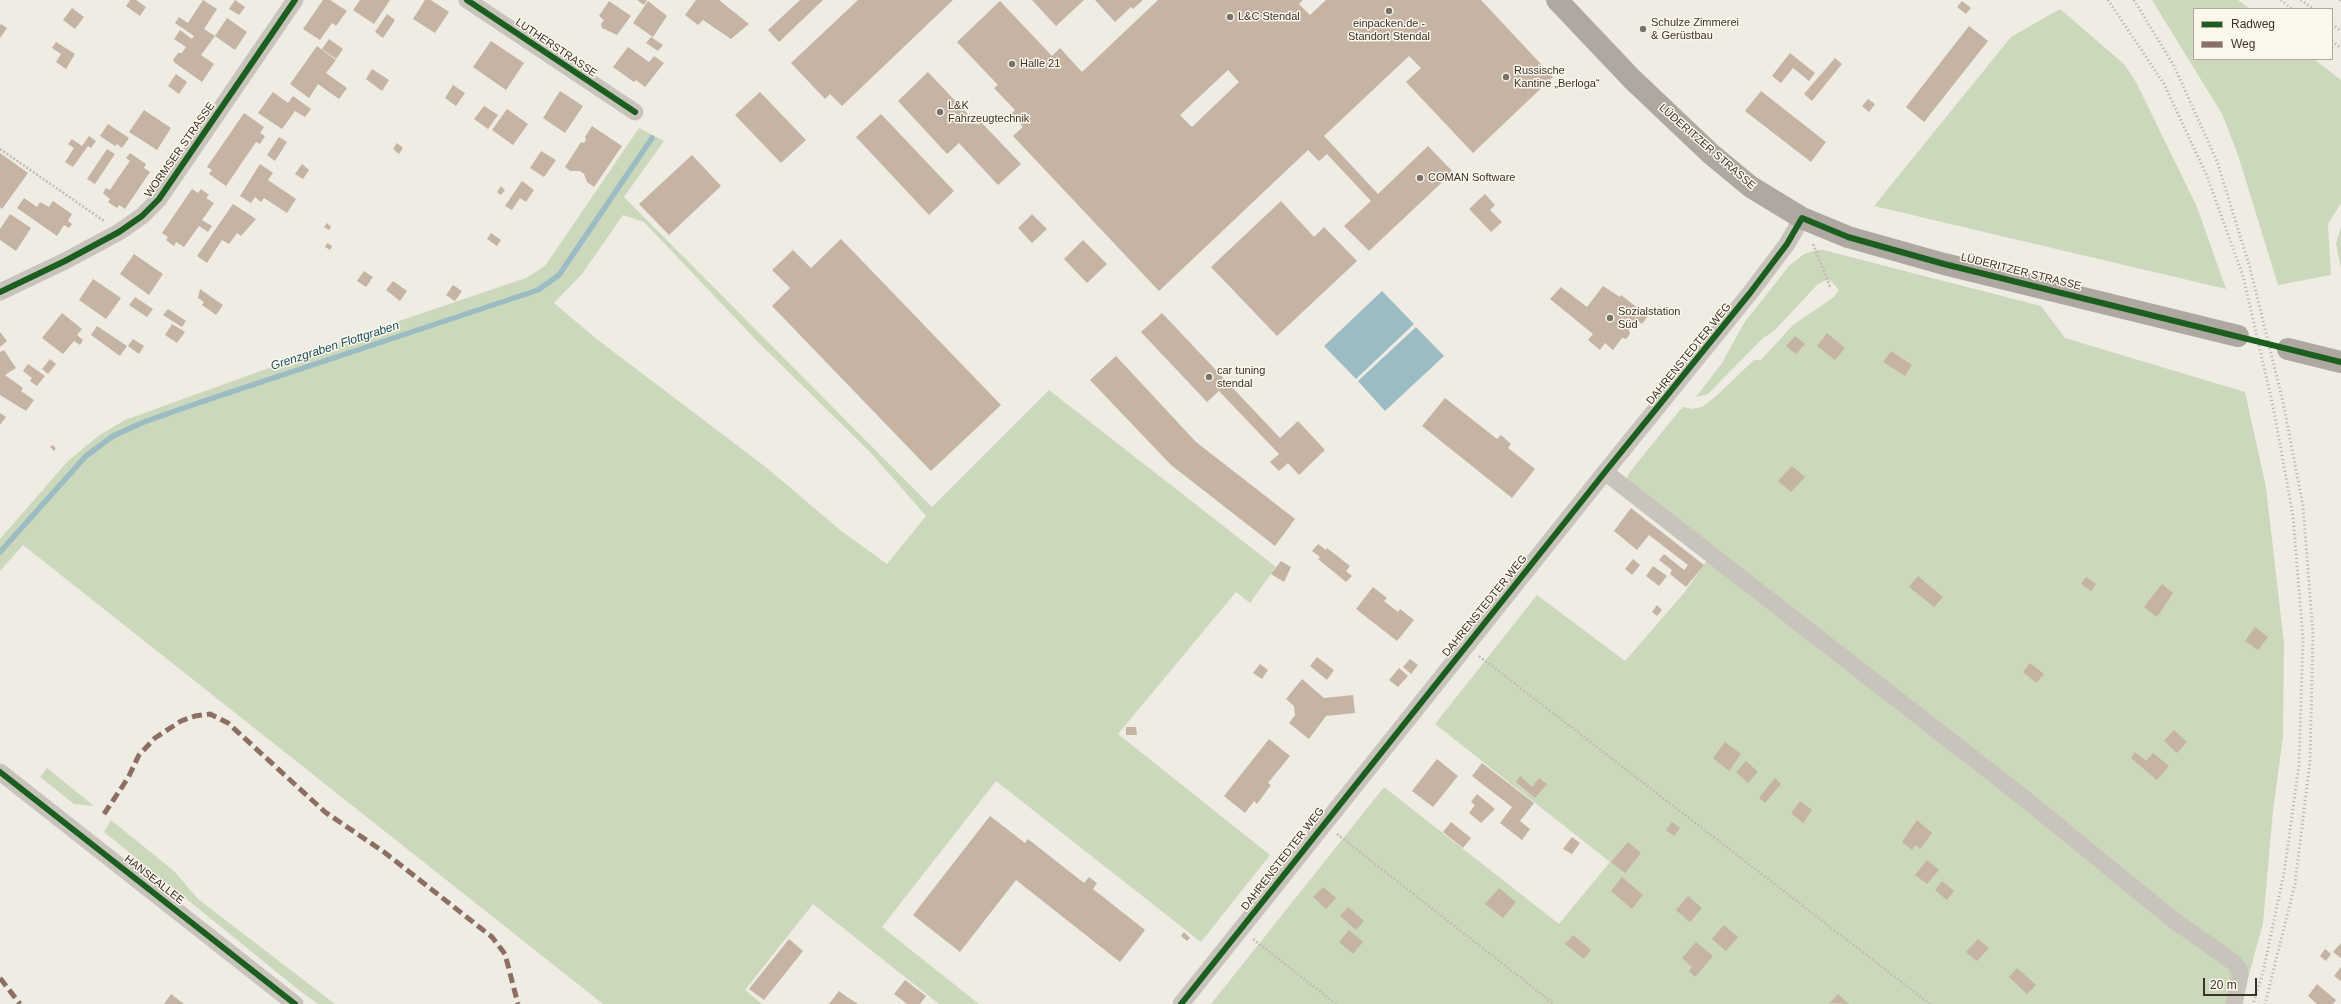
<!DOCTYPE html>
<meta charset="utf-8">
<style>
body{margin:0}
#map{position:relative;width:2341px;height:1004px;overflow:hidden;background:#efece3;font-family:Helvetica,sans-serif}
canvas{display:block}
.legend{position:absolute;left:2193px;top:8px;width:140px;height:52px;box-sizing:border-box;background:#fcf7eb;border:1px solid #afa89d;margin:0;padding:5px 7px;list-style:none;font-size:12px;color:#3b3228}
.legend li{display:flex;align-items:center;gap:8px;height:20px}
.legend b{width:20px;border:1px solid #afa89d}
.scale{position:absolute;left:2203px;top:978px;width:54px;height:18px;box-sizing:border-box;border:2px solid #3b3228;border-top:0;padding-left:5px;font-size:12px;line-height:14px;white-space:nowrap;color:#3b3228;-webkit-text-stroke:3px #fcf7eb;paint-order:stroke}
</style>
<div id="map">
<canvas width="2341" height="1004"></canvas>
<ul class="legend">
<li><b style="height:5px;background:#1b5e20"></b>Radweg</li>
<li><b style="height:5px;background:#8d6e63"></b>Weg</li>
</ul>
<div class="scale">20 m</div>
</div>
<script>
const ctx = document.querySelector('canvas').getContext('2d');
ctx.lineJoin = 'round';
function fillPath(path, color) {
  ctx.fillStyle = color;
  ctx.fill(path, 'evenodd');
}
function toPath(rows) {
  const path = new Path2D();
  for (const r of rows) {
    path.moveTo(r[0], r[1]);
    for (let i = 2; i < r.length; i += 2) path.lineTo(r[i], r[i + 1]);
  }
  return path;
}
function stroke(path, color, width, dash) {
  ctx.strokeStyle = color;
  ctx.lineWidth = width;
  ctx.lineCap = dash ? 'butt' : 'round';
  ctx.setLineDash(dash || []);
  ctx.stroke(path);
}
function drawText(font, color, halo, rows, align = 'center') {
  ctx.font = font + ' Helvetica,sans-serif';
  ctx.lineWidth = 3;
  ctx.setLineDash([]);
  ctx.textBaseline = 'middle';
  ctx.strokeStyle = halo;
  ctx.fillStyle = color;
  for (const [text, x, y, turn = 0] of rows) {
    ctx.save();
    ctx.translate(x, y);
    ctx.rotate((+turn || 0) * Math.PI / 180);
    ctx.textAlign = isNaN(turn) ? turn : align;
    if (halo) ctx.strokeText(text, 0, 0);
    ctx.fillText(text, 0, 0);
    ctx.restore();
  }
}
const green = toPath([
 [2152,0,2238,0,2250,9,2194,9,2194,59,2314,59,2341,80,2341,203,2328,224,2331,275,2278,285,2238,155,2222,114],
 [2060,9,2124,64,2136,82,2197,207,2226,289,1874,206,2011,37],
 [639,128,664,141,624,197,932,507,1049,390,1276,567,1250,603,1236,592,1118,734,1270,855,1201,942,996,781,882,927,979,1004,939,1004,813,904,745,990,762,1004,603,1004,23,545,0,571,0,539,67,462,98,436,125,420,399,321,526,278,545,266],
 [623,215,644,222,758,342,871,453,926,516,887,564,840,530,767,468,598,340,554,303,582,274],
 [2341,227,2341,268,2336,244],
 [1817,250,1823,250,2041,306,2065,338,2245,392,2266,487,2284,644,2283,737,2273,810,2263,923,2244,993,2244,980,2205,937,1625,482,1629,473,1680,410,1684,407,1692,409,1702,407,1715,397,1754,360,1761,360,1793,325,1834,297,1839,290,1831,281,1826,280,1818,284,1774,331,1762,339,1708,394,1696,397,1722,363,1744,323,1789,266,1804,254],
 [1621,491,2235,974,2230,1004,1211,1004,1384,787,1559,924,1610,862,1435,724,1537,595,1625,661,1684,593,1707,560],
 [47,768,94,806,74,804,40,777],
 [111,820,174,871,198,899,335,1004,318,1004,295,987,104,832]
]);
const water = toPath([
 [1382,291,1414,324,1356,379,1324,346],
 [1416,327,1444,356,1385,411,1358,381]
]);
const stream = toPath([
 [0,552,86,456,113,436,144,422,201,402,538,290,559,275,652,138]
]);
const building = toPath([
 [130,0,136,0,146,7,140,16,126,6],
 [203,0,217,9,204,29,215,36,201,55,214,64,202,82,175,63,173,60,178,53,182,53,186,47,174,39,180,30,192,39,194,36,175,23,179,17,188,23],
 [235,0,245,7,239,15,229,9],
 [323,0,330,0,347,11,336,26,332,23,320,40,303,29],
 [360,0,390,0,374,24,353,10],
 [425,0,431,0,449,12,435,33,413,19],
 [637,0,647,0,644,5],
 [696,0,719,0,749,24,731,39,703,20,698,25,685,15],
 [800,0,823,0,779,42,768,30],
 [858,0,953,0,842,106,830,94,825,99,791,63],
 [1032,0,1084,0,1056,26],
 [1095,0,1143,0,1133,9,1131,7,1115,22],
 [1158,0,1303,0,1299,4,1310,15,1326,0,1481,0,1553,77,1473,153,1406,82,1421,68,1409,56,1324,136,1378,194,1428,146,1453,172,1369,251,1344,226,1371,201,1327,154,1319,161,1308,150,1159,291,1013,136,1023,127,1011,114,1015,110,994,88,998,85,957,42,1000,1,1052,56,1060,48,1082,72],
 [1228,70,1239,82,1192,127,1180,115],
 [609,1,631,16,617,35,602,28,601,24,604,20,599,16],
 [648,1,667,16,653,37,633,23],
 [1962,1,1971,8,1966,14,1957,7],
 [72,8,84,17,75,29,63,20],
 [387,14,395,20,383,38,375,32],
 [227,18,247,32,235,50,215,36],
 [1,24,7,28,0,38,0,26],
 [1969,26,1988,41,1924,122,1906,107],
 [651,37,663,45,658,51,646,43],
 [329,39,343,49,336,59,322,49],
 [491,41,524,63,506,90,473,67],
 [56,42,75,54,66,69,56,62,61,54,52,48],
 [317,46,336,60,326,73,347,88,339,99,318,84,309,98,290,84],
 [628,47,649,62,654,56,664,63,645,87,636,80,634,82,613,67],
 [1790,53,1815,73,1809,81,1793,68,1781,83,1772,76],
 [1835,58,1842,64,1812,101,1804,94],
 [372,69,389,80,382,91,366,79],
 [928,72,978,125,981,122,1021,164,998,185,959,143,947,154,898,101],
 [176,74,187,82,179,94,168,86],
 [453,85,465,93,456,106,445,98],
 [560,91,583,106,565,133,543,118],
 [1761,91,1826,142,1811,162,1745,111],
 [273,92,288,103,293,96,311,109,305,117,295,111,282,129,258,113],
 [760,92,806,140,781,163,735,115],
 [1868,99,1875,104,1869,112,1862,106],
 [484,106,498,115,488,129,474,119],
 [507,109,528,124,513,145,492,130],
 [144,110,171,128,157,150,129,132],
 [244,113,264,127,260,133,265,136,260,144,256,142,226,186,209,174,212,170,207,167],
 [881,114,954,191,929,215,856,137],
 [108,124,129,138,122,148,117,144,115,146,100,136],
 [592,126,622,146,594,187,587,182,584,174,580,171,570,171,565,167,581,142,584,143,586,140,585,137],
 [89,136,96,141,91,148,88,146,73,167,65,162,74,148,68,144,72,139,82,146],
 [279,137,287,142,275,161,267,155],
 [397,143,403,148,399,154,393,149],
 [107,149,115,154,95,184,87,179],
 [541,151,556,160,544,177,530,168],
 [0,153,28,173,2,209,0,207],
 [130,153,146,164,144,168,150,172,125,209,119,205,117,208,108,202,110,199,103,193,106,188,110,190,118,178,130,161,126,158],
 [692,155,721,186,669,235,639,204],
 [260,164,273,173,268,180,296,199,287,213,264,198,261,202,255,197,251,203,240,196],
 [302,164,309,170,303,179,295,174],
 [522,181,534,190,526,202,520,198,512,210,505,206],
 [501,186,505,190,501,195,497,192],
 [192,189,198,193,201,189,209,195,206,198,214,203,202,220,212,226,208,232,199,226,184,247,176,242,174,246,166,240,168,237,162,233],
 [1485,194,1495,205,1490,210,1502,222,1491,232,1469,209],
 [24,198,37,207,40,202,49,207,53,201,72,214,68,221,72,224,69,228,64,225,57,236,17,208],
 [1281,201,1314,237,1324,227,1357,261,1277,336,1211,267],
 [233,204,256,219,241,236,237,233,229,244,222,240,207,263,197,256],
 [10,214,31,228,16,251,0,240,0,229],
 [1032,214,1047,229,1032,243,1018,228],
 [327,223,331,227,329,230,324,227],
 [491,233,501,240,497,246,487,239],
 [841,239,1001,405,931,471,772,306,790,288,772,270,793,250,811,268],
 [1083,240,1107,264,1087,283,1064,259],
 [327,243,332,246,330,250,325,247],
 [134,254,163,274,149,295,120,274],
 [364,271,373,277,366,287,357,281],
 [93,279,121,298,106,319,79,300],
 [393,281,407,291,400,301,386,290],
 [453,285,462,291,455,301,446,295],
 [1603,286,1620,297,1621,295,1648,316,1642,324,1637,320,1629,330,1630,334,1626,339,1622,338,1613,350,1605,343,1600,350,1588,340,1593,334,1550,299,1561,287,1587,307],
 [200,289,223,305,216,315,202,305,204,302,198,298],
 [135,297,153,309,147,317,129,305],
 [168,309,186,321,182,327,163,315],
 [62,313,82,329,77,335,83,340,80,345,74,341,63,354,42,338],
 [1162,313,1280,438,1298,421,1325,450,1299,475,1288,463,1279,471,1270,462,1279,454,1219,391,1207,402,1141,332],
 [172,324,185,332,177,343,165,335],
 [97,326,127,346,120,356,91,335],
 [0,332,7,341,0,347],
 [1827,333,1845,348,1835,360,1817,346],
 [1795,336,1805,344,1796,354,1786,346],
 [133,339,144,346,139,354,128,346],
 [4,350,16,368,5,375,23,388,21,391,34,400,26,411,0,395,0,352],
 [1891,351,1912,365,1905,376,1883,362],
 [1116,356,1196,442,1295,519,1275,546,1171,465,1090,380],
 [50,359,56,364,48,374,42,369],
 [28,364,45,376,37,386,30,381,32,378,23,371],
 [1445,398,1497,439,1501,435,1511,444,1508,448,1535,469,1512,498,1422,426],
 [0,413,6,417,0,425],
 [52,445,56,448,54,451,50,447],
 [1792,466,1805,477,1791,492,1778,481],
 [1631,508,1704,565,1686,587,1670,574,1672,570,1659,560,1664,554,1684,570,1688,565,1649,535,1637,550,1614,531],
 [1318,544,1326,550,1327,548,1350,566,1346,571,1352,576,1346,582,1318,559,1320,557,1312,551],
 [1633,559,1640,565,1632,575,1625,569],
 [1281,561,1291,567,1284,582,1271,574],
 [1653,566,1667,576,1659,586,1646,576],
 [1918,576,1943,597,1934,607,1909,587],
 [2086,577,2096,584,2091,591,2081,584],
 [2162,584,2173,593,2157,617,2144,607],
 [1373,587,1387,598,1384,601,1398,612,1400,609,1414,620,1397,641,1356,609],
 [1657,605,1662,610,1657,616,1652,612],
 [2255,627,2268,637,2258,650,2245,641],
 [1317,657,1334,670,1327,680,1310,666],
 [1410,659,1418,665,1411,674,1403,667],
 [2030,663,2044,674,2036,683,2023,672],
 [1260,664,1268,670,1262,679,1253,673],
 [1399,668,1408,676,1398,687,1389,680],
 [1302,679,1324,698,1353,695,1355,713,1326,716,1309,739,1289,723,1295,715,1294,706,1286,699],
 [1126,727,1136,727,1137,735,1126,735],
 [2174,730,2187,742,2177,753,2164,741],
 [1269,739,1290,756,1268,783,1271,785,1257,804,1254,801,1245,813,1224,796],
 [1725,742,1741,754,1729,771,1713,758],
 [2135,752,2146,761,2153,753,2169,766,2157,780,2131,758],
 [1437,759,1458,776,1433,807,1412,791],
 [1746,761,1758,772,1748,783,1736,772],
 [1482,763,1534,803,1520,821,1530,829,1522,840,1500,823,1512,807,1472,776],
 [1520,776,1532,787,1539,778,1547,784,1535,798,1516,782],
 [1775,778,1781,784,1765,803,1759,798],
 [1477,794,1495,809,1481,823,1469,813,1475,805,1471,802],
 [1800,801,1812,810,1803,823,1791,813],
 [990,816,1025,843,1028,839,1084,883,1089,877,1097,883,1093,889,1145,930,1120,962,1016,880,960,952,913,915],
 [1917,820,1932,833,1920,849,1916,845,1912,850,1902,842],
 [1451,822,1471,838,1463,848,1443,832],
 [1672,822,1680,828,1674,836,1666,830],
 [1572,837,1580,843,1572,854,1563,849],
 [1628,842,1641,853,1625,873,1611,862],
 [1927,860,1939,870,1927,884,1915,875],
 [1622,877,1643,895,1632,909,1611,891],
 [1942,881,1954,891,1947,900,1935,890],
 [1323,887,1336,898,1326,909,1313,897],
 [1499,888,1516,902,1503,918,1485,904],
 [1688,896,1702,908,1690,922,1676,910],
 [1348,907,1364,921,1356,930,1340,916],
 [1724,925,1738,937,1726,951,1712,939],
 [1349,930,1363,942,1353,954,1339,942],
 [1184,932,1190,938,1187,941,1181,936],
 [1573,935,1591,950,1584,959,1565,944],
 [789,939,803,951,764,1000,749,989],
 [1978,939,1989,948,1977,961,1966,952],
 [1696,942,1713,956,1695,977,1689,971,1692,967,1682,958],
 [2341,943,2341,958,2333,952],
 [2325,949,2331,954,2326,961,2320,956],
 [2341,967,2341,981,2334,976],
 [2017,968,2036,985,2027,994,2009,977],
 [905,980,926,996,920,1004,907,1004,894,994],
 [2317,984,2336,1000,2333,1004,2317,1004,2308,996],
 [839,991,847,997,858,1004,829,1004],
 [171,994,184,1004,164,1004],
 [1838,994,1849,1004,1830,1003]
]);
const path = toPath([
 [0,149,104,221],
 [1813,244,1830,287],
 [1479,656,1930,1004],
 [1337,834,1554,1004],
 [1253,939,1336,1004]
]);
const minor = toPath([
 [467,0,635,112],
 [0,292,65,261,119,232,142,216,159,199,295,0],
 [1605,472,2024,798,2172,919,2233,962,2239,969,2240,975,2234,1004],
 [0,772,295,1004],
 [1181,1004,1605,472,1750,293,1787,244,1802,218]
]);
const major = toPath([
 [1557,0,1632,79,1711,154,1751,187,1802,218,1848,237,1944,264,2238,336],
 [2288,349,2341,362]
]);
const rail = toPath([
 [2108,0,2164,84,2207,176,2243,276,2273,406,2293,516,2303,640,2299,765,2284,873,2263,972,2253,1004],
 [2134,0,2174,66,2217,161,2250,268,2283,402,2303,506,2313,634,2310,761,2295,884,2265,1004],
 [2281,0,2292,9],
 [2301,0,2313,9],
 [2340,0,2341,1],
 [2332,24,2341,31],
 [2332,41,2341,48]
]);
const quiet = toPath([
 [104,814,128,778,139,755,155,738,181,721,195,716,210,714,228,723,325,812,384,852,492,937,505,954,518,1004],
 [0,978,20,1004]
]);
const cycleway = toPath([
 [467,0,635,112],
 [0,292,65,261,119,232,142,216,159,199,295,0],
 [0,772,295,1004],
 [1181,1004,1605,472,1750,293,1787,244,1802,218,1848,237,1944,264,2341,362]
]);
const markers = [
 [1389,11,4,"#7a7369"],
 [1230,17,4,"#7a7369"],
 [1643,29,4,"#7a7369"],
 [1012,64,4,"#7a7369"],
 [1506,77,4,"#7a7369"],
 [940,112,4,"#7a7369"],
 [1420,178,4,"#7a7369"],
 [1610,318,4,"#7a7369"],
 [1209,377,4,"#7a7369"]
];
const poiNames = [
 ["L&C Stendal",1238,17],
 ["Schulze Zimmerei",1651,23],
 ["& Gerüstbau",1651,36],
 ["einpacken.de -",1389,24,"center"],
 ["Standort Stendal",1389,37,"center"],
 ["Halle 21",1020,64],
 ["Russische",1514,71],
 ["Kantine „Berloga“",1514,84],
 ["L&K",948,106],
 ["Fahrzeugtechnik",948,119],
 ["COMAN Software",1428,178],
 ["Sozialstation",1618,312],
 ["Süd",1618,325],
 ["car tuning",1217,371],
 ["stendal",1217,384]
];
const streetNames = [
 ["LUTHERSTRASSE",556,48,34],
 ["LÜDERITZER STRASSE",1707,147,41],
 ["WORMSER STRASSE",180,150,-55],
 ["LÜDERITZER STRASSE",2021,272,14],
 ["DAHRENSTEDTER WEG",1689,354,-51],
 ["DAHRENSTEDTER WEG",1485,606,-51],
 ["DAHRENSTEDTER WEG",1283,859,-52],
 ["HANSEALLEE",154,880,38]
];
const waterNames = [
 ["Grenzgraben Flottgraben",335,346,-18]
];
fillPath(green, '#ccd8bb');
fillPath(water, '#9cbcc4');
stroke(stream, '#9cbcc4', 5.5);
fillPath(building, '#c5b3a3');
stroke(path, '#c2bcb3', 2.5, [2, 2]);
stroke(minor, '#c9c4bb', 17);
stroke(major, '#aea8a0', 22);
stroke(rail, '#b1aca5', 3, [1, 3]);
stroke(quiet, '#8d6e63', 5, [10, 5]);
stroke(cycleway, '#1b5e20', 6);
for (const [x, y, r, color] of markers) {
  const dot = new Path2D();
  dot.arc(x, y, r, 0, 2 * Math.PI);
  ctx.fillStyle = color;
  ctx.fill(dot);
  stroke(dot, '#fcf7eb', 1.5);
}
drawText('11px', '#3b3228', '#fcf7eb', poiNames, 'left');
drawText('11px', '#3b3228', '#fcf7eb', streetNames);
drawText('italic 12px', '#184f62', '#fcf7eb', waterNames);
</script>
